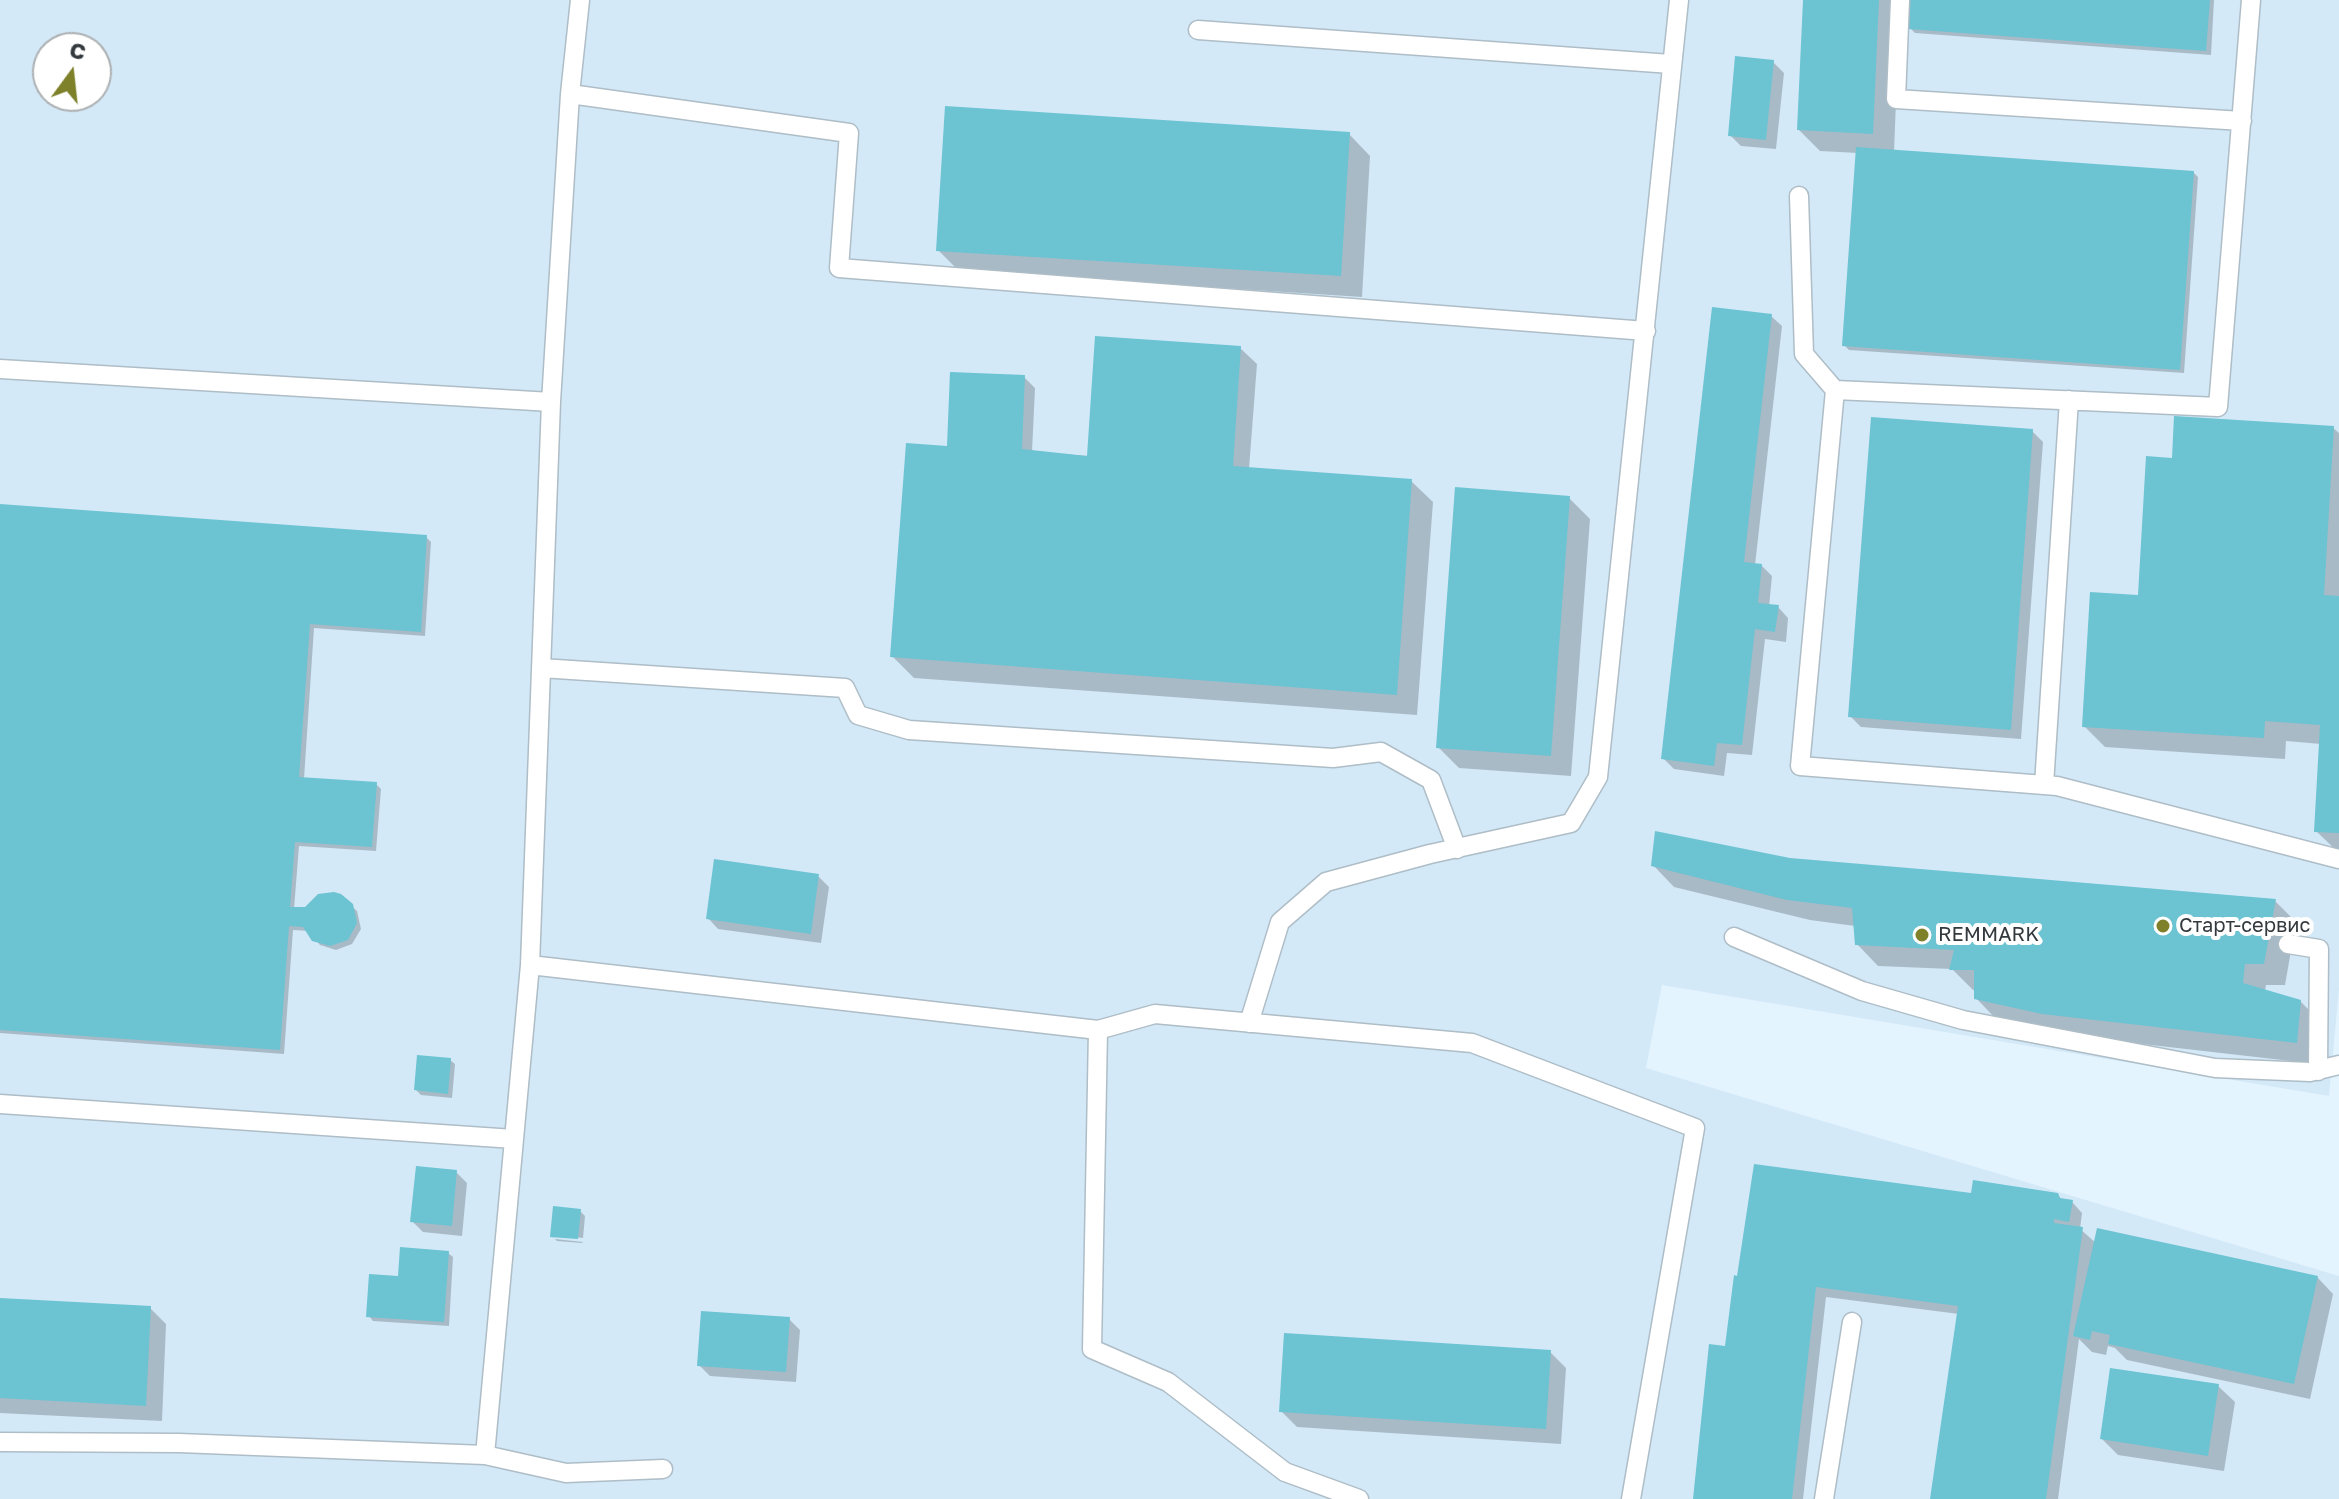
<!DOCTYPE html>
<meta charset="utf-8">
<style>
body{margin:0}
#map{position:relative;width:2339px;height:1499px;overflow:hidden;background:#e4f4fe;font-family:"Golos Text",sans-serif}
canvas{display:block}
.north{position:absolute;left:32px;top:32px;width:80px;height:80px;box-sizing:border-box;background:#fff;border:2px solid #adb0b1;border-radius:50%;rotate:15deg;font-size:22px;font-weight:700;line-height:32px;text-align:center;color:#33393d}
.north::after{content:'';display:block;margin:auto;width:28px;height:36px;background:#7e812a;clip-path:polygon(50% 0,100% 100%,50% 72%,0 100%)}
</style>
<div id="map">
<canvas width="2339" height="1499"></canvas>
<div class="north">С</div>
</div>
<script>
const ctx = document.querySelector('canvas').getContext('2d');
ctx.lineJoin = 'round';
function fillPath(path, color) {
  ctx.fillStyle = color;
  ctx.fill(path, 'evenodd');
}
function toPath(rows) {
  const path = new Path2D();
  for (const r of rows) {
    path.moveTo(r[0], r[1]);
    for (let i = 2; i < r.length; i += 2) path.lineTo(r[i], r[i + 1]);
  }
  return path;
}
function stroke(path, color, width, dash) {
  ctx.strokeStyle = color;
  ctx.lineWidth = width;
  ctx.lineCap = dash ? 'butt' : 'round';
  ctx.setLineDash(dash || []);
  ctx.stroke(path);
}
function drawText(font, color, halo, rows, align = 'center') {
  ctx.font = font + ' "Golos Text",sans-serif';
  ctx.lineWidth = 8;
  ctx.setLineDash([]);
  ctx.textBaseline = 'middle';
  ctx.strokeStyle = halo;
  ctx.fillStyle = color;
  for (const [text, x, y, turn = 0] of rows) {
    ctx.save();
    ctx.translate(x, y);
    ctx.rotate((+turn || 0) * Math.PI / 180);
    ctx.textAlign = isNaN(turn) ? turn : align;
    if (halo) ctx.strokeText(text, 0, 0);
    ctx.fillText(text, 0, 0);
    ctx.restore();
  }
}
const built = toPath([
 [0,0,2339,0,2339,989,2329,1096,1662,985,1646,1068,2339,1276,2339,1499,0,1499],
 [48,48,96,48,96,96,48,96]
]);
const shadow = toPath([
 [1805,0,1900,0,1894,152,2193,172,2198,177,2184,373,1849,350,1844,345,1858,153,1820,151,1799,130],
 [1912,0,2214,0,2211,55,1915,33,1910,28],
 [1773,62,1784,73,1776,149,1741,146,1730,135],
 [1349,134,1370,156,1362,297,959,271,938,250],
 [1771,316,1782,326,1755,565,1762,566,1772,576,1769,607,1778,607,1788,618,1786,642,1765,639,1752,755,1727,753,1724,776,1674,769,1663,758],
 [1240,348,1257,364,1249,469,1411,481,1433,502,1417,715,914,678,893,657,949,447,1024,377,1035,388,1032,452,1089,456],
 [2333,428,2339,433,2339,853,2316,831,2321,744,2286,741,2285,759,2105,747,2084,726,2140,598,2174,460],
 [2032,431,2043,442,2021,739,1861,727,1850,716],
 [1569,498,1590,519,1571,776,1459,768,1438,747],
 [0,506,426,537,431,542,425,636,314,628,304,779,376,784,381,789,376,851,299,846,294,909,306,909,340,896,357,911,361,929,352,944,336,950,320,945,309,931,293,930,284,1054,0,1033],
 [1790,860,2275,901,2296,922,2285,985,2266,985,2265,991,2300,1001,2322,1023,2317,1064,2064,1035,1997,1020,1976,998,1976,990,1973,990,1952,969,1878,966,1857,944,1855,926,1810,920,1674,887,1653,865],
 [818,876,829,887,821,943,718,929,708,918],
 [450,1060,455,1064,452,1098,421,1095,416,1090],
 [456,1172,467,1183,462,1236,423,1232,412,1221],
 [2057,1195,2063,1201,2072,1202,2082,1213,2080,1229,2096,1243,2317,1277,2333,1294,2310,1399,2127,1360,2115,1348,2108,1346,2106,1355,2092,1352,2079,1339,2058,1499,1932,1499,1959,1314,1826,1297,1803,1499,1695,1499,1726,1348,1735,1278,1973,1196],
 [580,1211,585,1216,583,1238,554,1235,554,1238,552,1236],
 [555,1239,583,1242,582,1243,557,1241],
 [448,1253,453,1257,449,1326,373,1321,369,1316,400,1278],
 [0,1300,150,1308,166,1324,162,1421,0,1413],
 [789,1319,800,1330,796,1382,710,1376,699,1365],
 [1550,1352,1566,1368,1561,1444,1297,1427,1281,1411],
 [2218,1386,2235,1402,2224,1471,2118,1455,2102,1439]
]);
const building = toPath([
 [1803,0,1879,0,1873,134,1797,130],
 [1910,0,2210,0,2206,51,1908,29],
 [1735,56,1774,60,1766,140,1728,136],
 [945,106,1350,132,1341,276,936,251],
 [1856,147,2194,171,2180,370,1842,346],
 [1712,307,1772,314,1744,562,1762,564,1758,603,1779,605,1775,632,1755,629,1742,745,1717,743,1714,766,1661,759],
 [1095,336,1241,346,1233,466,1412,479,1397,695,890,657,906,443,947,446,950,372,1025,375,1022,449,1087,456],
 [2174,416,2334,426,2324,595,2339,596,2339,833,2314,832,2320,725,2265,721,2264,738,2082,727,2090,592,2138,595,2146,456,2172,458],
 [1871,417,2033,429,2011,730,1848,717],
 [1455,487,1570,496,1551,756,1436,748],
 [0,504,427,535,421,632,310,624,299,777,377,782,372,847,295,842,290,907,305,907,318,894,334,892,341,894,353,904,357,923,348,940,330,946,312,941,303,927,289,926,280,1050,0,1030],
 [1655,831,1790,858,2276,899,2264,964,2245,964,2243,983,2301,1000,2297,1043,2042,1014,1974,999,1974,970,1949,970,1954,950,1855,945,1852,908,1787,900,1651,866],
 [714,859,819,874,811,934,706,919],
 [417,1055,451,1058,448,1094,414,1090],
 [1754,1164,1971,1193,1973,1180,2058,1193,2060,1198,2073,1200,2069,1222,2054,1219,2054,1223,2083,1227,2046,1499,1930,1499,1958,1306,1816,1287,1792,1499,1693,1499,1709,1344,1725,1346,1734,1275,1737,1276],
 [416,1166,457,1170,452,1226,410,1222],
 [553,1206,581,1209,578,1239,550,1237],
 [2097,1228,2318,1276,2294,1384,2108,1344,2110,1335,2092,1331,2090,1340,2073,1336],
 [400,1247,449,1251,444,1322,366,1317,369,1274,398,1276],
 [0,1298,151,1306,146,1406,0,1398],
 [701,1311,790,1317,786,1372,697,1366],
 [1284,1333,1551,1350,1546,1429,1279,1412],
 [2110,1368,2219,1384,2208,1456,2100,1439]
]);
const lane = toPath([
 [1900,0,1896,99,2242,121],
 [2251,0,2218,407,1835,390,1800,766,2057,786,2339,859],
 [1198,30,1671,64],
 [570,94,849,133,839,268,1646,331],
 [1799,196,1804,354,1835,390],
 [0,369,551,402],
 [541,668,845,688,858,715,909,730,1333,758,1381,752,1431,780,1457,849],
 [2044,785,2069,400],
 [1734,937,1862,991,1963,1020,2215,1068,2310,1072,2339,1065],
 [2288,944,2319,949,2318,1071],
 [530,965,1098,1030,1155,1014,1472,1043,1695,1128,1631,1499],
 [1249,1023,1280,922,1326,882,1430,854,1571,823,1598,777,1679,0],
 [1098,1030,1092,1349,1168,1382,1285,1472,1359,1499],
 [0,1104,514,1139],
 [0,1442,179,1443,485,1455,566,1473,663,1469],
 [485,1455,530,965,551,402,570,94,580,0],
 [1824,1499,1852,1322]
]);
const markers = [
 [2163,926,8,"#7e812a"],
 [1922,935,8,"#7e812a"]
];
const poiNames = [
 ["Старт-сервис",2179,926],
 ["REMMARK",1938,935]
];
fillPath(built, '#d3e9f8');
fillPath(shadow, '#0003');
fillPath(building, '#6cc3d2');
stroke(lane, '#aebdc6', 21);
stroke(lane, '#fff', 18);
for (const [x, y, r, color] of markers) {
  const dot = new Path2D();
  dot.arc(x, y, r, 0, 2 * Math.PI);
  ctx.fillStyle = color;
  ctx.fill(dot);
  stroke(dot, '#fff', 3);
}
drawText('20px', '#33393d', '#fff', poiNames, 'left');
</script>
